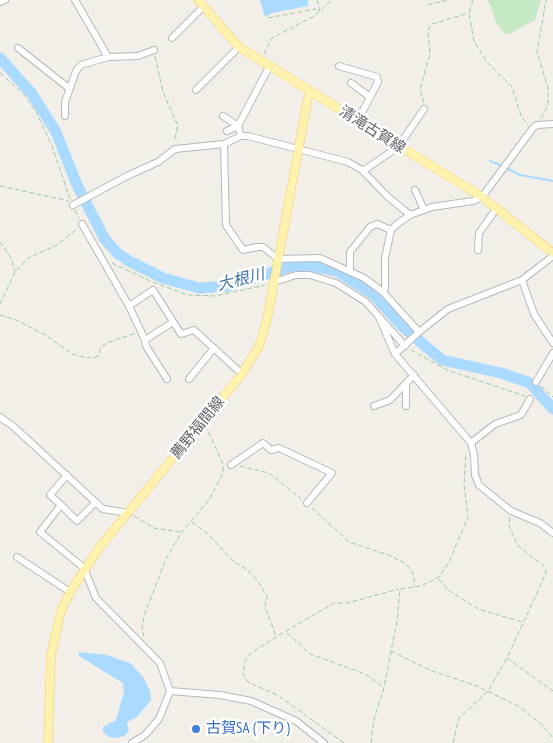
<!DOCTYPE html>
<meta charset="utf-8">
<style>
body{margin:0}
canvas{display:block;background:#f1efe8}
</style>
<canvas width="553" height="743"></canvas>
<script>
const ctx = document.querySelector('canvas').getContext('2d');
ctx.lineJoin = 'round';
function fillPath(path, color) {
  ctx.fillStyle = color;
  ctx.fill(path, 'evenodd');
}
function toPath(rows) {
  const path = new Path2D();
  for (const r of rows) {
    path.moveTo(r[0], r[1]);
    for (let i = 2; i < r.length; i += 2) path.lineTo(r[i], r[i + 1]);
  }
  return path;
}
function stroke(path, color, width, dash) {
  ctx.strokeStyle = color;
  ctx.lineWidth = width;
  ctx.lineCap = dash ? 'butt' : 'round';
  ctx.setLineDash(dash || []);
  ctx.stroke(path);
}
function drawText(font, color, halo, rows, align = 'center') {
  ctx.font = font + ' "PT Sans Narrow","Noto Sans JP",sans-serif';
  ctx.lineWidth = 5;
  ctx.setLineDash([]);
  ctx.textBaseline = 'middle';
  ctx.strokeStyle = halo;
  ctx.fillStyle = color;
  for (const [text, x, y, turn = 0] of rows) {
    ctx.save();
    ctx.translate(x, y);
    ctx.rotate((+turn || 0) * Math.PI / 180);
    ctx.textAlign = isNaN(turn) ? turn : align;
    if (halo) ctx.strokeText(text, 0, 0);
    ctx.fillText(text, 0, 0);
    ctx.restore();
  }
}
const green = toPath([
 [488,0,541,0,535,20,509,34,505,34,497,24]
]);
const water = toPath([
 [260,0,308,0,308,6,272,13,265,17],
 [79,652,106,655,130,663,143,677,150,691,151,700,137,717,127,722,129,731,124,736,117,738,110,737,103,732,103,727,116,720,124,692,123,683,79,656]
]);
const stream = toPath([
 [490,161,502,166],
 [506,168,520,175,553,181]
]);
const river = toPath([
 [0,58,32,94,56,132,77,185,104,238,117,253,129,261,163,278,199,288,230,286,289,267,307,265,337,271,374,295,403,327,442,360,501,373,530,383,553,409]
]);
const path = toPath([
 [473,0,469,13,474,41,486,61,512,87,521,116,528,125],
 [428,5,447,0],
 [268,18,315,9,320,11,317,0],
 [264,54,272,38,314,16,332,0],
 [155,56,163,92,178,126,175,137,178,142],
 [0,73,23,93,36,112,52,146,70,199],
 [424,103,420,90,430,54,428,30,432,24,469,13],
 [541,118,548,105,548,88,537,52,546,0],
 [0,186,69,201],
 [75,210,79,218],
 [0,242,11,258,15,272],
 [112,263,150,281,188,295,215,296,265,285],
 [0,304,15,272,28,258,57,245,77,229],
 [0,315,16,320,47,336,72,354,84,357,94,358,98,356,101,347,109,342,136,333],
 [411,350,447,370,525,396],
 [541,386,553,397],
 [240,466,269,473,301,499],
 [312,508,349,542,391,556,406,564,413,573,415,586],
 [134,516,154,528,181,532],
 [510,517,509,526,518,546,545,567,546,573,507,658,553,691],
 [192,522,209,535,234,562,246,569,257,580,267,596,265,607,276,636],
 [439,579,448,590,478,609,522,622],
 [287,633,310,654,365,674,382,686],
 [144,637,142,627,145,613,166,559,182,532,209,500,223,473,223,464,206,427],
 [391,651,432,671,477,686,520,707,541,724,553,738],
 [344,743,279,696,248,682,243,674,245,661,251,653,276,637,334,603,347,603,399,589],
 [371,743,374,719,383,692,397,621,400,589,421,586,438,578,449,562,468,517,464,484,466,453],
 [453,743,459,718,488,691,507,658]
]);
const minor = toPath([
 [75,0,108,57],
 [0,2,5,0],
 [172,38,203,7],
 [18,48,70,89],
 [339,66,377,77,378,82,357,122],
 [351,83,370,97],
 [196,90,239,47],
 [65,116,65,102,76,71,81,65,108,57,138,56,154,50],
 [223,116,238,126],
 [227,131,238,126],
 [241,136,238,126,269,67],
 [224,144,226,225,243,250,257,247,263,247,278,259,320,258,364,278,383,292,419,332],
 [363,171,398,147,424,109],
 [415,190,424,210],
 [73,205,127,176,158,162,175,149,224,144,241,136,248,136,348,162,362,170,387,196,410,215],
 [82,224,129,306,145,340,173,322],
 [478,250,479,233,496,209],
 [350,272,350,252,370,227,377,224,391,230],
 [522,280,534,314,553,343],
 [274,282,296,275,310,275,336,283,366,302,405,346],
 [383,292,385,288,385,258,391,230,396,225,410,215,432,207,473,201,482,197,533,128,537,125,553,124],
 [129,306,153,290,181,334,194,330,242,374],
 [379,317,395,354,471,443,474,455,475,475,479,485,511,511,540,523,553,533],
 [145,340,146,346,167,379],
 [395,354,419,332,448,309,522,280,553,256],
 [189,379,214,348],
 [536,382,553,353],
 [406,385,406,406],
 [374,406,390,400,414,375],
 [0,417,14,427,103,509,129,513],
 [471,443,495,424,521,415,530,399],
 [231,465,263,443,271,450,279,448,332,473,307,503],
 [67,475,50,495,61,505,40,532,84,568,96,598,160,663,170,691,159,719,145,735,132,743],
 [61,505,77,521,96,502],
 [17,557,70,592],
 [170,691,220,695,251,701,296,721,324,743]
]);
const major = toPath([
 [198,0,239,47,482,197,553,253],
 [48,743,51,654,61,611,70,592,99,548,242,374,259,346,267,320,309,92]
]);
const markers = [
 [196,729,5,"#3f7fe0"]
];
const streetNames = [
 ["清滝古賀線",372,130,32],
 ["薦野福間線",198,428,-51]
];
const shopNames = [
 ["古賀SA (下り)",206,729]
];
const waterNames = [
 ["大根川",241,280,-14]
];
fillPath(green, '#c5e8c5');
fillPath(water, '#aadaff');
stroke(stream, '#aadaff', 2);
stroke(river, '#aadaff', 11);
stroke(minor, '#b5b8bc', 8);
stroke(major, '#f2c960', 9);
stroke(path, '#9cc7a9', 1, [5, 2.5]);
stroke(minor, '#fff', 6);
stroke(major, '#fff2af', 8);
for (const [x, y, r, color] of markers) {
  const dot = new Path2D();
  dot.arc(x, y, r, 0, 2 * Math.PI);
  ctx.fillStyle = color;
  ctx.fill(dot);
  stroke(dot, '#fff', 2);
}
drawText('15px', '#5f6368', '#fff', streetNames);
drawText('15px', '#366cbe', '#fff', shopNames, 'left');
drawText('italic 16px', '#4174aa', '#fff', waterNames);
</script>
